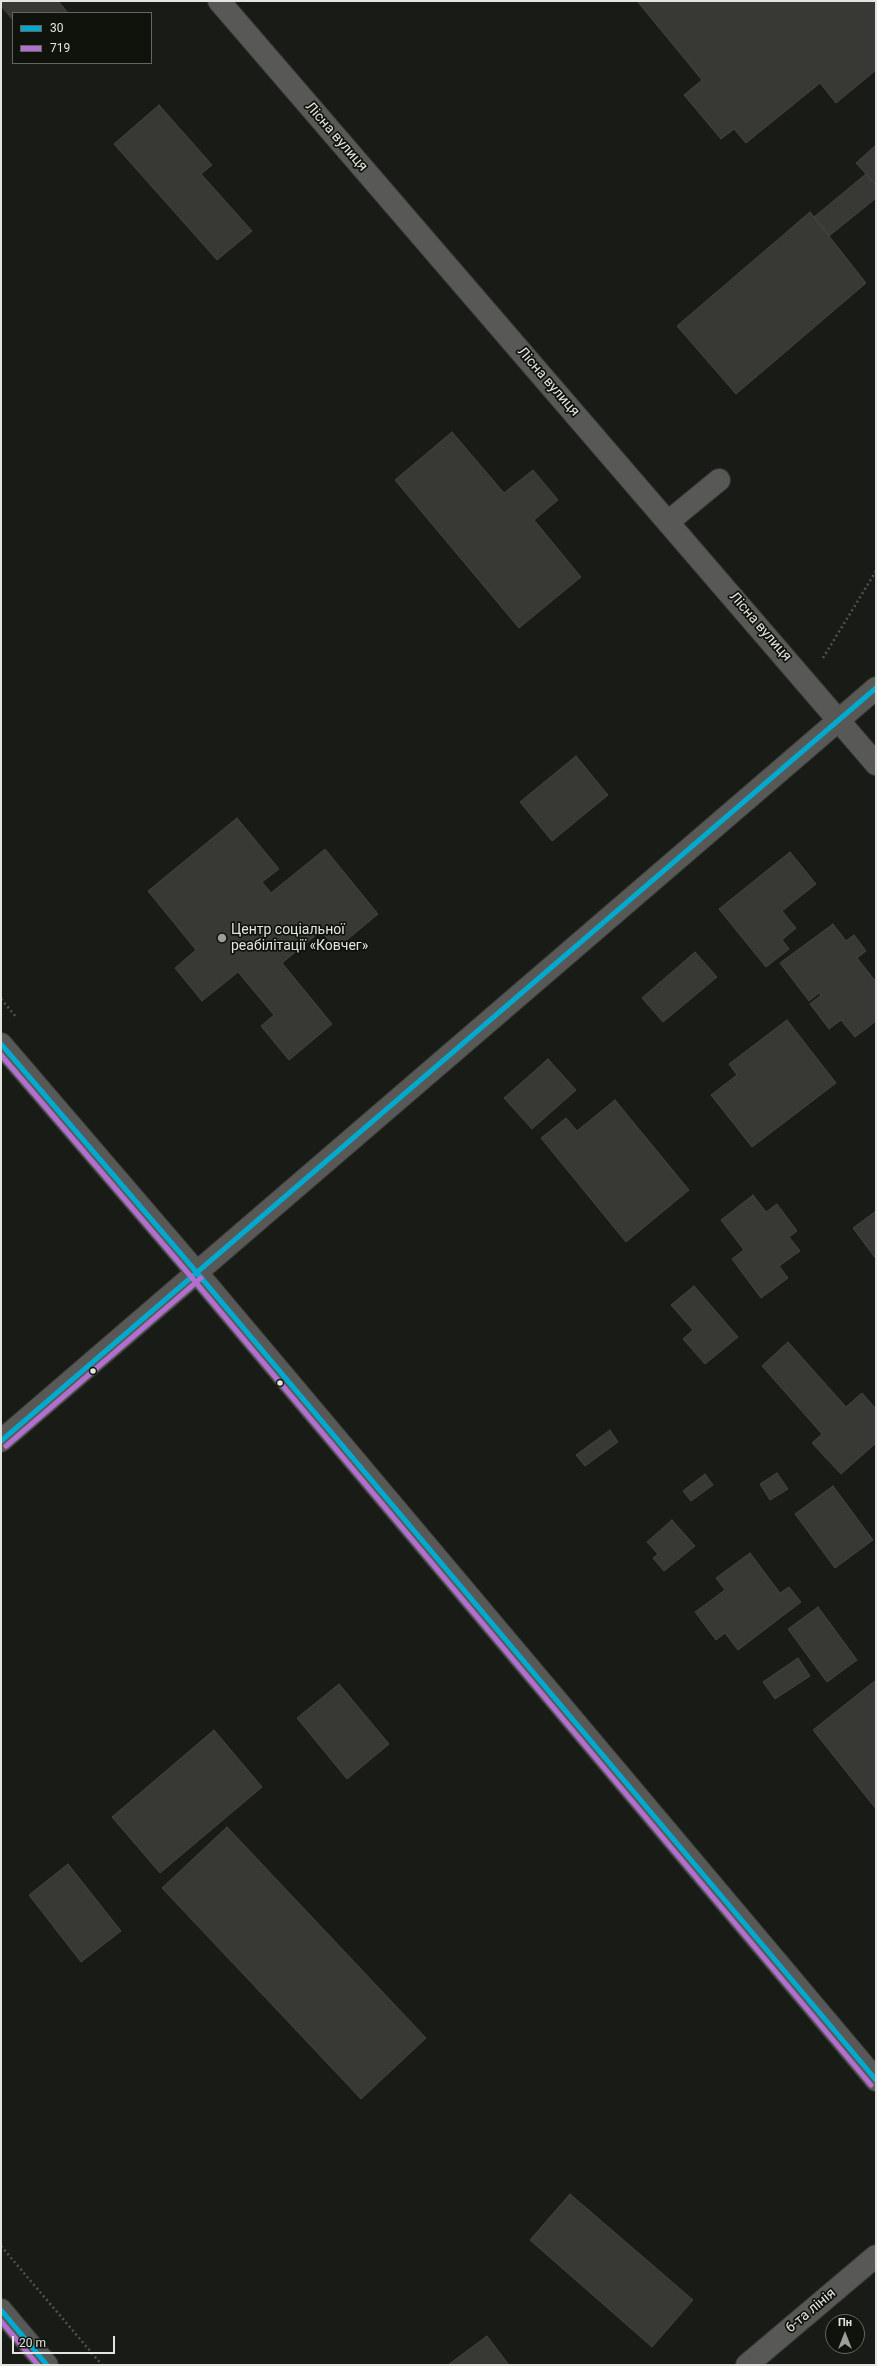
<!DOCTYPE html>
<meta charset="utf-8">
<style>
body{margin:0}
#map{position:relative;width:877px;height:2366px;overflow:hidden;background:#191b16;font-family:Roboto,sans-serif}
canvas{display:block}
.frame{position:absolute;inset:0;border:2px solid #e3e6e0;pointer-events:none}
.legend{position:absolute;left:12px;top:12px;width:140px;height:52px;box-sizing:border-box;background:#10130b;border:1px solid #646760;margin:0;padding:5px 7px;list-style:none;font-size:12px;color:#e3e6e0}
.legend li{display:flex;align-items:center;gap:8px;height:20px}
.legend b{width:20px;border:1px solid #646760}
.north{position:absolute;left:825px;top:2314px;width:40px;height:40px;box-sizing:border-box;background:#10130b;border:1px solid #646760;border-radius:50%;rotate:0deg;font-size:11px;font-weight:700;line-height:16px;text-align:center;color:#e3e6e0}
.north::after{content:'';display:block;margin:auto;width:14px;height:18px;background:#9c9f99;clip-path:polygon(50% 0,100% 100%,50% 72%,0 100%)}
.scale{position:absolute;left:12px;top:2336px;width:103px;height:18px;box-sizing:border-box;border:2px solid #e3e6e0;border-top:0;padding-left:5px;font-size:12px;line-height:14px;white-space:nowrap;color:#e3e6e0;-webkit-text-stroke:3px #10130b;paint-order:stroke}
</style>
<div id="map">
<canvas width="877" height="2366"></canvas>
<div class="frame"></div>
<ul class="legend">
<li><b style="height:5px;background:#00a9ce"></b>30</li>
<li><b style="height:5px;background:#b36fd0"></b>719</li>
</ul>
<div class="north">Пн</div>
<div class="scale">20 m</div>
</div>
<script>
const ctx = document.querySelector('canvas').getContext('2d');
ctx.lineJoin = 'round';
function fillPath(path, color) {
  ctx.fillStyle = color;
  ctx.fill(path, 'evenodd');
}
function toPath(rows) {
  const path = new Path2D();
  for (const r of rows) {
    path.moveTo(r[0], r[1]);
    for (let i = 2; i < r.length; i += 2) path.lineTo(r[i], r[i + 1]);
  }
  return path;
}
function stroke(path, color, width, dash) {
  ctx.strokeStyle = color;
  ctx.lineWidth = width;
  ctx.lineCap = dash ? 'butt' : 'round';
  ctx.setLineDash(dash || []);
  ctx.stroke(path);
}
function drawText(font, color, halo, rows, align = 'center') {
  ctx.font = font + ' Roboto,sans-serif';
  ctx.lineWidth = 3.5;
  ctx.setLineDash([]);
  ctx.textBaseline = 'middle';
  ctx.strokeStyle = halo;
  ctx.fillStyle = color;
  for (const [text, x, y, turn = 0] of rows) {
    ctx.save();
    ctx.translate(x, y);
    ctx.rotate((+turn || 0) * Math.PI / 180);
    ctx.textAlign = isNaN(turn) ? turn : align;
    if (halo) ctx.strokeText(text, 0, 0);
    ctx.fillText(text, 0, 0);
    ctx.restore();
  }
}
const building = toPath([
 [1,1,58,1,68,13,13,13,13,20,1,6,1,1],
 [637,1,876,1,876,70,836,103,820,83,746,143,734,129,721,139,684,95,702,80,637,1],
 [159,105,212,165,201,174,252,231,217,260,114,144,159,105],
 [876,145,876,185,856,163,876,145],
 [866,174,876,185,876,198,829,236,814,217,866,174],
 [810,212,866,283,736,394,677,326,810,212],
 [452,432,504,493,533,470,558,500,534,520,581,577,519,628,395,480,452,432],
 [576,756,608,795,552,841,520,802,576,756],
 [237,818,279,869,262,882,271,893,325,849,378,914,336,949,321,931,282,963,332,1024,289,1060,261,1026,274,1015,238,972,202,1001,175,968,196,950,148,891,237,818],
 [790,852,816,884,782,911,796,928,782,940,789,949,766,967,719,909,790,852],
 [833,924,846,941,854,935,866,951,857,958,876,982,876,1021,855,1037,841,1020,829,1029,810,1004,821,995,819,993,809,1001,780,963,833,924],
 [695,952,717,977,663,1022,642,998,695,952],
 [787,1020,836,1083,752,1147,711,1095,737,1075,729,1064,787,1020],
 [548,1059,576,1090,532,1129,504,1098,548,1059],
 [615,1100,689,1190,626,1242,541,1138,566,1118,577,1131,615,1100],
 [753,1195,766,1212,777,1204,797,1231,789,1237,800,1251,779,1266,788,1278,761,1298,732,1259,744,1250,721,1220,753,1195],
 [876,1211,876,1259,853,1228,876,1211],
 [694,1286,738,1337,705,1364,683,1339,693,1330,671,1305,694,1286],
 [788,1342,846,1407,862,1393,876,1409,876,1443,841,1474,812,1443,822,1434,762,1366,788,1342],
 [610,1430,618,1442,585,1466,576,1455,610,1430],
 [777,1473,788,1489,770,1500,760,1484,777,1473],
 [705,1474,713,1485,691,1501,683,1491,705,1474],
 [833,1486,873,1540,835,1568,795,1514,833,1486],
 [672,1520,695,1546,664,1571,653,1558,658,1554,647,1542,672,1520],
 [750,1553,780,1593,789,1587,801,1602,738,1650,725,1633,716,1640,695,1612,725,1590,716,1578,750,1553],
 [818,1607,857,1660,827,1682,788,1629,818,1607],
 [798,1658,810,1676,775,1699,763,1682,798,1658],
 [876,1680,876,1809,813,1730,876,1680],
 [339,1684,389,1744,347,1779,297,1718,339,1684],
 [214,1730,262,1787,160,1873,112,1817,214,1730],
 [227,1827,426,2038,361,2099,162,1888,227,1827],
 [68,1864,121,1931,81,1962,29,1895,68,1864],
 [570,2194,693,2300,652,2347,530,2240,570,2194],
 [487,2336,509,2365,448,2365,487,2336]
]);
const path = toPath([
 [823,658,876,571],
 [1,999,17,1018],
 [1,2246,102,2365]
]);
const minor = toPath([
 [219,1,876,764],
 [668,522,719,480],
 [1,1044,187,1261,876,2080],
 [1,1441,876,688],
 [1,2310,47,2365],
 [747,2365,876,2256]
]);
const bus1 = toPath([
 [1,1044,187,1261,876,2080],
 [1,1441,876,688],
 [1,2310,47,2365]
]);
const bus2 = toPath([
 [1,1055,182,1266,871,2085],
 [6,1446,201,1278],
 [1,2321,38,2365]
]);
const markers = [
 [222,938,5,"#9c9f99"],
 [93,1371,3.5,"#e3e6e0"],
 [280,1383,3.5,"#e3e6e0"]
];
const streetNames = [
 ["Лісна вулиця",336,137,49],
 ["Лісна вулиця",548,382,49],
 ["Лісна вулиця",760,627,49],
 ["6-та лінія",811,2311,-40]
];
const poiNames = [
 ["Центр соціальної",231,930],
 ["реабілітації «Ковчег»",231,946]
];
fillPath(building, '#383935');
stroke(building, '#444541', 1);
stroke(minor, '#343632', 24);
stroke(path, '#51534f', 2.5, [2, 3]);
stroke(minor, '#585956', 22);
stroke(bus1, '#00a9ce', 5);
stroke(bus2, '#b36fd0', 5);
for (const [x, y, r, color] of markers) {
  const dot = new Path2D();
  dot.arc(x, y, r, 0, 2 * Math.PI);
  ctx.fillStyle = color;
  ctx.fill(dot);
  stroke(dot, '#10130b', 1.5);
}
drawText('14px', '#e3e6e0', '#10130b', streetNames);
drawText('14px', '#e3e6e0', '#10130b', poiNames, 'left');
</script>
